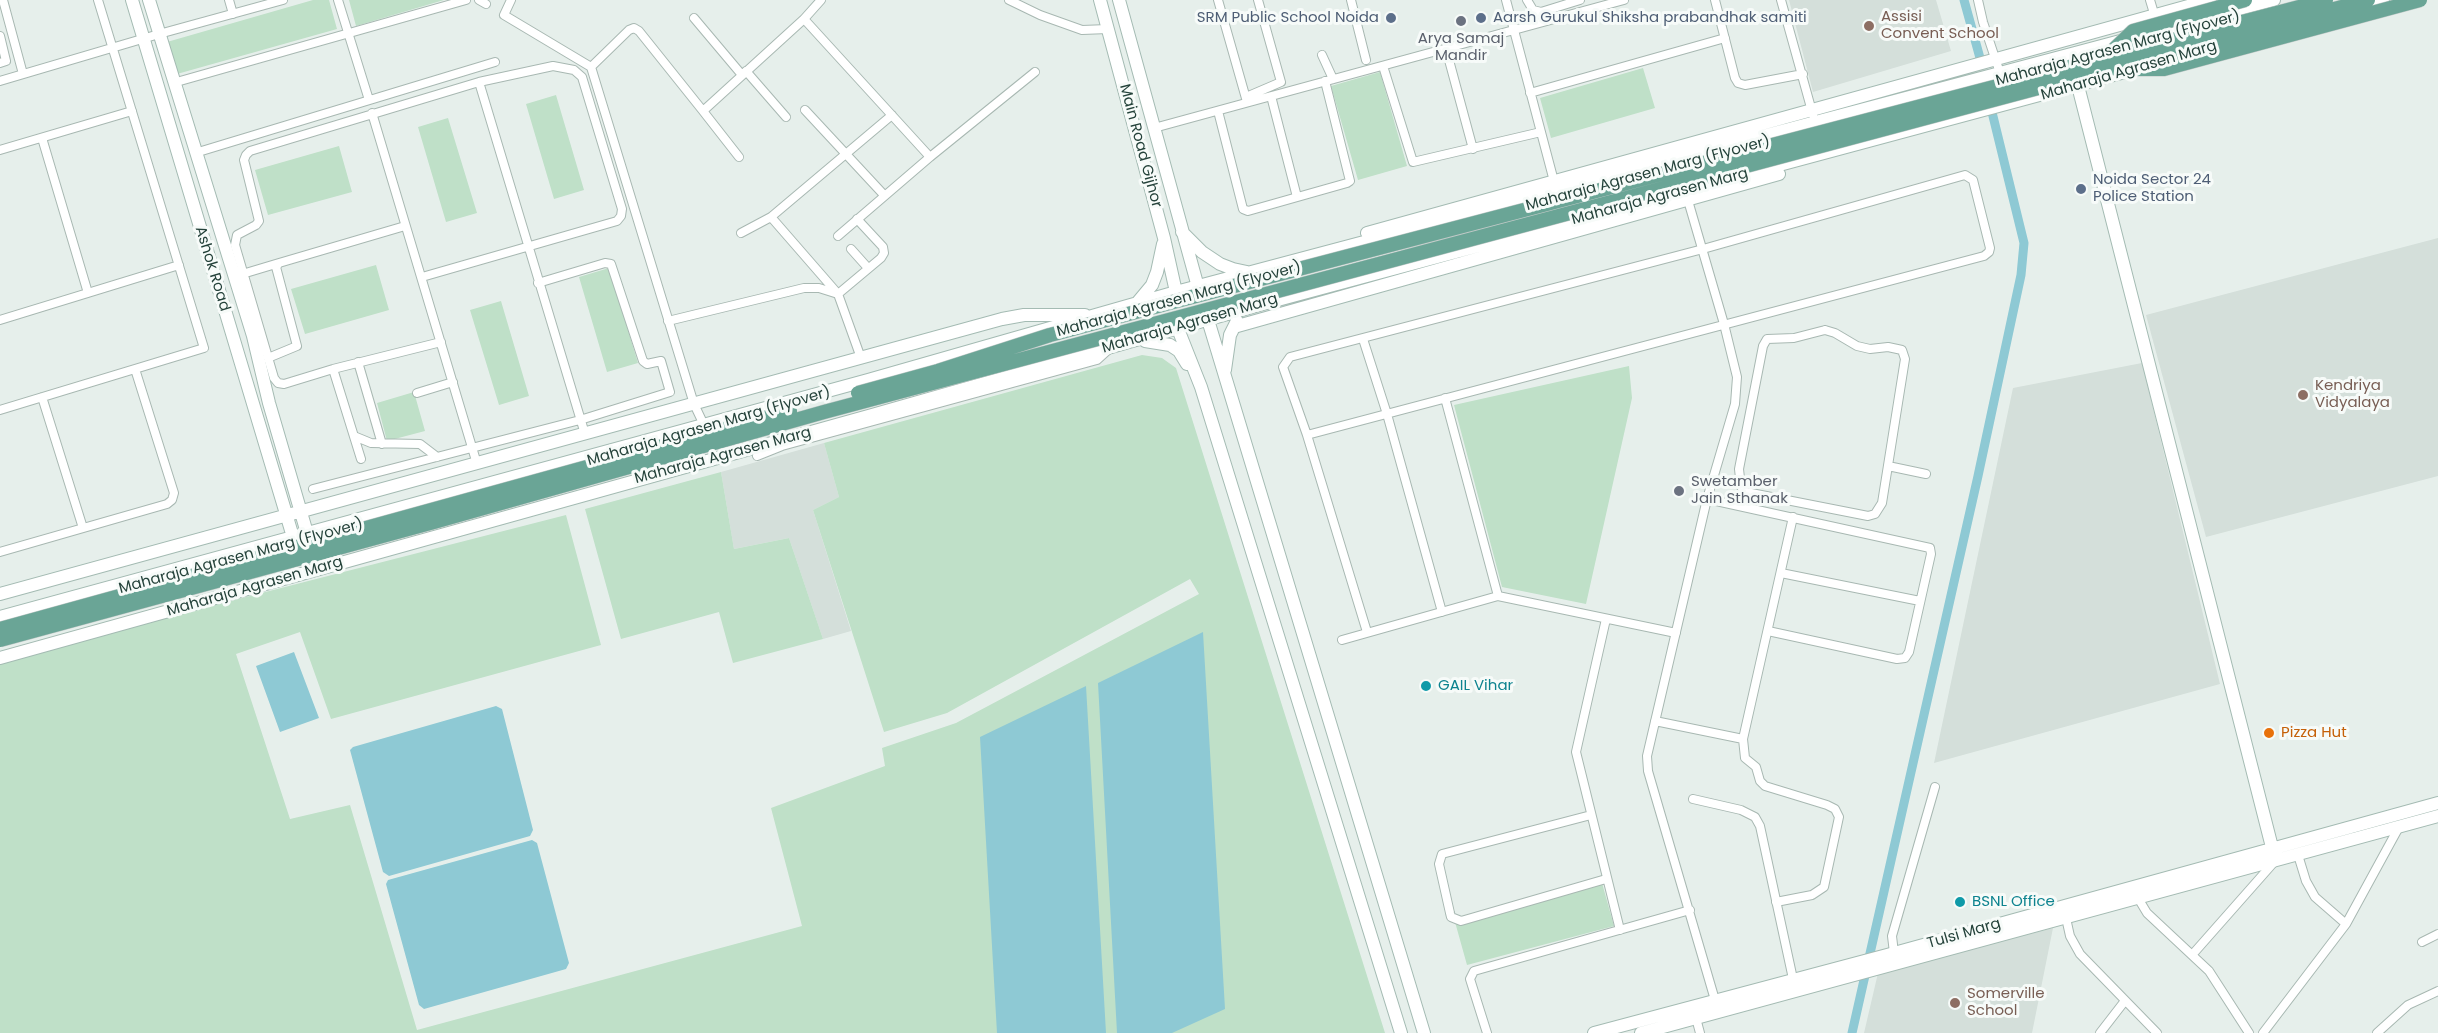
<!DOCTYPE html>
<style>
body{margin:0}
canvas{display:block;background:#e6efeb}
</style>
<canvas width="2438" height="1033"></canvas>
<script>
const ctx = document.querySelector('canvas').getContext('2d');
ctx.lineJoin = 'round';
function fillPath(path, color) {
  ctx.fillStyle = color;
  ctx.fill(path, 'evenodd');
}
function toPath(rows) {
  const path = new Path2D();
  for (const r of rows) {
    path.moveTo(r[0], r[1]);
    for (let i = 2; i < r.length; i += 2) path.lineTo(r[i], r[i + 1]);
  }
  return path;
}
function stroke(path, color, width, dash) {
  ctx.strokeStyle = color;
  ctx.lineWidth = width;
  ctx.lineCap = dash ? 'butt' : 'round';
  ctx.setLineDash(dash || []);
  ctx.stroke(path);
}
function drawText(font, color, halo, rows, align = 'center') {
  ctx.font = font + ' Poppins,sans-serif';
  ctx.lineWidth = 6;
  ctx.setLineDash([]);
  ctx.textBaseline = 'middle';
  ctx.strokeStyle = halo;
  ctx.fillStyle = color;
  for (const [text, x, y, turn = 0] of rows) {
    ctx.save();
    ctx.translate(x, y);
    ctx.rotate((+turn || 0) * Math.PI / 180);
    ctx.textAlign = isNaN(turn) ? turn : align;
    if (halo) ctx.strokeText(text, 0, 0);
    ctx.fillText(text, 0, 0);
    ctx.restore();
  }
}
const built = toPath([
 [1789,0,1936,0,1951,51,1813,92],
 [2438,238,2438,476,2206,537,2146,315],
 [2142,363,2220,684,1934,763,2013,388],
 [824,443,839,497,813,510,851,631,823,639,789,538,734,549,721,472],
 [2053,928,2032,1033,1864,1033,1878,973]
]);
const green = toPath([
 [313,0,329,0,337,29,177,74,167,42],
 [349,0,444,0,356,26],
 [1643,68,1655,108,1551,138,1540,98],
 [1380,72,1407,166,1358,180,1331,86],
 [556,95,584,190,554,199,526,104],
 [448,118,477,213,446,222,418,127],
 [339,146,352,192,268,215,255,170],
 [376,265,389,310,305,334,291,289],
 [609,268,638,363,607,372,579,277],
 [501,301,529,396,499,405,470,310],
 [1142,355,1162,358,1176,368,1385,1033,0,1033,0,660,566,515,601,645,331,719,300,632,236,654,290,819,350,805,417,1030,802,926,771,808,885,766,882,748,956,723,1199,594,1190,579,947,713,884,732,813,510,839,497,824,443],
 [1629,366,1632,398,1586,604,1502,587,1454,405],
 [414,392,425,431,387,441,377,403],
 [721,472,734,549,789,538,823,639,733,663,719,612,621,639,585,509],
 [1602,883,1614,926,1467,965,1455,922]
]);
const water = toPath([
 [1203,632,1225,1009,1172,1033,1117,1033,1098,683],
 [294,652,319,718,280,732,256,666],
 [1086,686,1106,1033,997,1033,980,737],
 [496,706,502,709,533,830,530,836,389,876,383,872,350,750,353,747],
 [532,840,537,843,569,963,566,969,424,1009,419,1005,386,884,388,880]
]);
const canal = toPath([
 [1964,0,1980,58],
 [1852,1033,1978,476,2021,275,2024,243,1990,104]
]);
const street = toPath([
 [3,0,23,74],
 [229,0,233,14],
 [338,0,369,100],
 [479,0,486,4],
 [511,0,504,15,591,67,694,404,704,425],
 [821,0,804,19,930,157,838,236],
 [1009,0,1040,15,1082,30,1108,29],
 [1218,0,1247,102],
 [1351,0,1366,60],
 [1506,0,1555,185],
 [1527,0,1533,10,1541,12,1580,0],
 [1715,0,1735,78,1738,83,1745,85,1803,74],
 [1781,0,1813,115],
 [1978,0,1983,22,2000,73],
 [2150,0,2156,20],
 [694,18,742,75],
 [0,36,6,61,0,63],
 [1446,49,1473,149],
 [1322,55,1333,79],
 [1383,66,1413,162,1541,132],
 [591,67,629,30,634,28,639,31,703,111,804,19],
 [746,71,786,117],
 [0,81,159,34,283,0],
 [479,82,585,434],
 [173,83,466,0],
 [1530,93,1725,38],
 [1271,96,1297,197],
 [1246,97,1281,82,1258,0],
 [805,110,884,195],
 [703,111,739,157],
 [1218,111,1243,209,1248,211,1347,183,1350,181,1325,81],
 [372,113,477,464],
 [1154,128,1624,0],
 [42,138,88,293],
 [0,150,132,111],
 [195,153,495,62],
 [930,157,1035,72],
 [1687,197,1724,324,1737,377,1735,404,1707,499,1647,756,1648,771,1715,1000],
 [771,217,838,294,861,358],
 [741,233,771,217,892,115],
 [851,249,868,268],
 [239,275,279,263],
 [422,277,617,221,621,216,622,209,582,77,574,70,553,66,479,82,250,151,246,155,244,160,259,221,256,225,237,235,235,245,274,378,278,383,284,384,333,369,441,342],
 [0,320,179,265],
 [668,321,804,288,819,288,838,294,881,258,884,253,883,247,857,219],
 [1825,330,1835,333,1857,346,1870,349,1888,347,1902,350,1905,359,1882,503,1875,514,1868,516,1746,492,1741,487,1739,469,1763,346,1767,339,1794,338,1825,330],
 [1363,339,1387,414,1442,612],
 [268,358,297,346,276,267,279,263,405,226],
 [358,362,382,444],
 [333,369,361,459],
 [417,393,453,382],
 [42,397,83,528],
 [1445,398,1498,596],
 [0,410,204,348,98,0],
 [1307,435,1984,256,1989,252,1990,248,1973,180,1965,175,1703,249,1290,357,1283,367,1307,435,1367,632],
 [354,436,371,443,420,444,437,457],
 [757,456,782,446,1097,360,1108,350],
 [1888,466,1926,474],
 [313,489,580,420,670,392,661,361,647,364,643,361,611,264,605,263,538,283],
 [1707,499,1930,548,1931,554,1909,652,1905,658,1897,659,1768,631],
 [0,552,167,504,172,500,174,493,135,369],
 [1781,573,1920,601],
 [1606,619,1576,752,1620,930],
 [1342,640,1498,596,1676,633],
 [1655,721,1743,739,1793,517],
 [1743,739,1745,758,1756,767,1760,781,1765,786,1827,805,1835,809,1839,817,1824,887,1812,895,1776,902],
 [1693,799,1741,810,1755,817,1760,826,1793,979],
 [1591,815,1442,854,1439,864,1450,913,1451,917,1461,921,1606,879],
 [2138,898,2147,913,2209,971,2249,1033],
 [2066,918,2070,936,2080,954,2157,1033],
 [2346,924,2399,827],
 [2422,942,2438,934],
 [1894,953,1892,936,1935,787],
 [2192,955,2275,861],
 [1696,1018,1700,1033],
 [1487,1033,1470,979,1474,971,1690,910],
 [2100,1033,2124,1002],
 [2263,1033,2346,924,2315,897,2306,881,2298,855],
 [2377,1033,2408,1005,2438,991]
]);
const secondary = toPath([
 [132,0,293,537],
 [149,0,253,336,269,403,307,533],
 [1100,0,1164,238,1176,292],
 [1119,0,1198,287],
 [2361,6,2383,0],
 [2149,33,2274,0],
 [2078,86,2274,855],
 [1182,232,1202,252,1220,264,1233,269,1247,272],
 [1367,233,2210,0],
 [1137,303,1152,285,1157,272,1163,244],
 [1208,320,1424,1033],
 [1234,327,1779,174],
 [1178,329,1201,387,1401,1033],
 [1145,341,1170,345,1179,351,1187,364],
 [1225,370,1230,335,1237,321],
 [0,594,1002,319,1024,315,1085,315],
 [0,617,868,380,1176,292,2124,40],
 [0,658,872,415,1259,305,2203,51],
 [1594,1033,1887,955,2438,803],
 [1641,1033,2438,816]
]);
const primaryBridge = toPath([
 [2106,57,2133,31,2245,0],
 [2128,69,2164,69,2420,0],
 [858,393,938,371,1050,335,1169,303,2326,0],
 [0,629,790,411],
 [0,640,434,522,824,412,2368,0]
]);
const markers = [
 [1391,18,6,"#5c6f8a"],
 [1481,18,6,"#5c6f8a"],
 [1461,21,6,"#6b7280"],
 [1869,26,6,"#8d6e63"],
 [2081,189,6,"#5c6f8a"],
 [2303,395,6,"#8d6e63"],
 [1679,491,6,"#6b7280"],
 [1426,686,6,"#0f9aa8"],
 [2269,733,6,"#e8710a"],
 [1960,902,6,"#0f9aa8"],
 [1955,1003,6,"#8d6e63"]
];
const educationNames = [
 ["Assisi",1881,17],
 ["Convent School",1881,34],
 ["Kendriya",2315,386],
 ["Vidyalaya",2315,403],
 ["Somerville",1967,994],
 ["School",1967,1011]
];
const serviceNames = [
 ["SRM Public School Noida",1379,18,"right"],
 ["Aarsh Gurukul Shiksha prabandhak samiti",1493,18],
 ["Noida Sector 24",2093,180],
 ["Police Station",2093,197]
];
const worshipNames = [
 ["Arya Samaj",1461,39],
 ["Mandir",1461,56],
 ["Swetamber",1691,482,"left"],
 ["Jain Sthanak",1691,499,"left"]
];
const streetNames = [
 ["Maharaja Agrasen Marg (Flyover)",2118,49,-15],
 ["Maharaja Agrasen Marg",2129,71,-16],
 ["Main Road Gijhor",1140,146,75],
 ["Maharaja Agrasen Marg (Flyover)",1648,174,-15],
 ["Maharaja Agrasen Marg",1660,197,-15],
 ["Ashok Road",212,269,73],
 ["Maharaja Agrasen Marg (Flyover)",1179,300,-15],
 ["Maharaja Agrasen Marg",1190,324,-16],
 ["Maharaja Agrasen Marg (Flyover)",709,427,-16],
 ["Maharaja Agrasen Marg",723,456,-15],
 ["Maharaja Agrasen Marg (Flyover)",241,557,-15],
 ["Maharaja Agrasen Marg",255,587,-16],
 ["Tulsi Marg",1964,934,-16]
];
const cultureNames = [
 ["GAIL Vihar",1438,686],
 ["BSNL Office",1972,902]
];
const foodNames = [
 ["Pizza Hut",2281,733]
];
fillPath(built, '#d4dfda');
fillPath(green, '#bfe0c8');
fillPath(water, '#8ec9d4');
stroke(canal, '#8ec9d4', 9);
stroke(street, '#a8b8b2', 10);
stroke(secondary, '#a4bbb3', 14);
stroke(street, '#fff', 8);
stroke(secondary, '#fff', 12);
stroke(primaryBridge, '#c2cac8', 15, []);
stroke(primaryBridge, '#6aa596', 14);
for (const [x, y, r, color] of markers) {
  const dot = new Path2D();
  dot.arc(x, y, r, 0, 2 * Math.PI);
  ctx.fillStyle = color;
  ctx.fill(dot);
  stroke(dot, '#f7fbf9', 2);
}
drawText('15px', '#785e54', '#f7fbf9', educationNames, 'left');
drawText('15px', '#4e5e75', '#f7fbf9', serviceNames, 'left');
drawText('15px', '#5b616d', '#f7fbf9', worshipNames);
drawText('15px', '#24423a', '#f7fbf9', streetNames);
drawText('15px', '#0d838f', '#f7fbf9', cultureNames, 'left');
drawText('15px', '#c56008', '#f7fbf9', foodNames, 'left');
</script>
